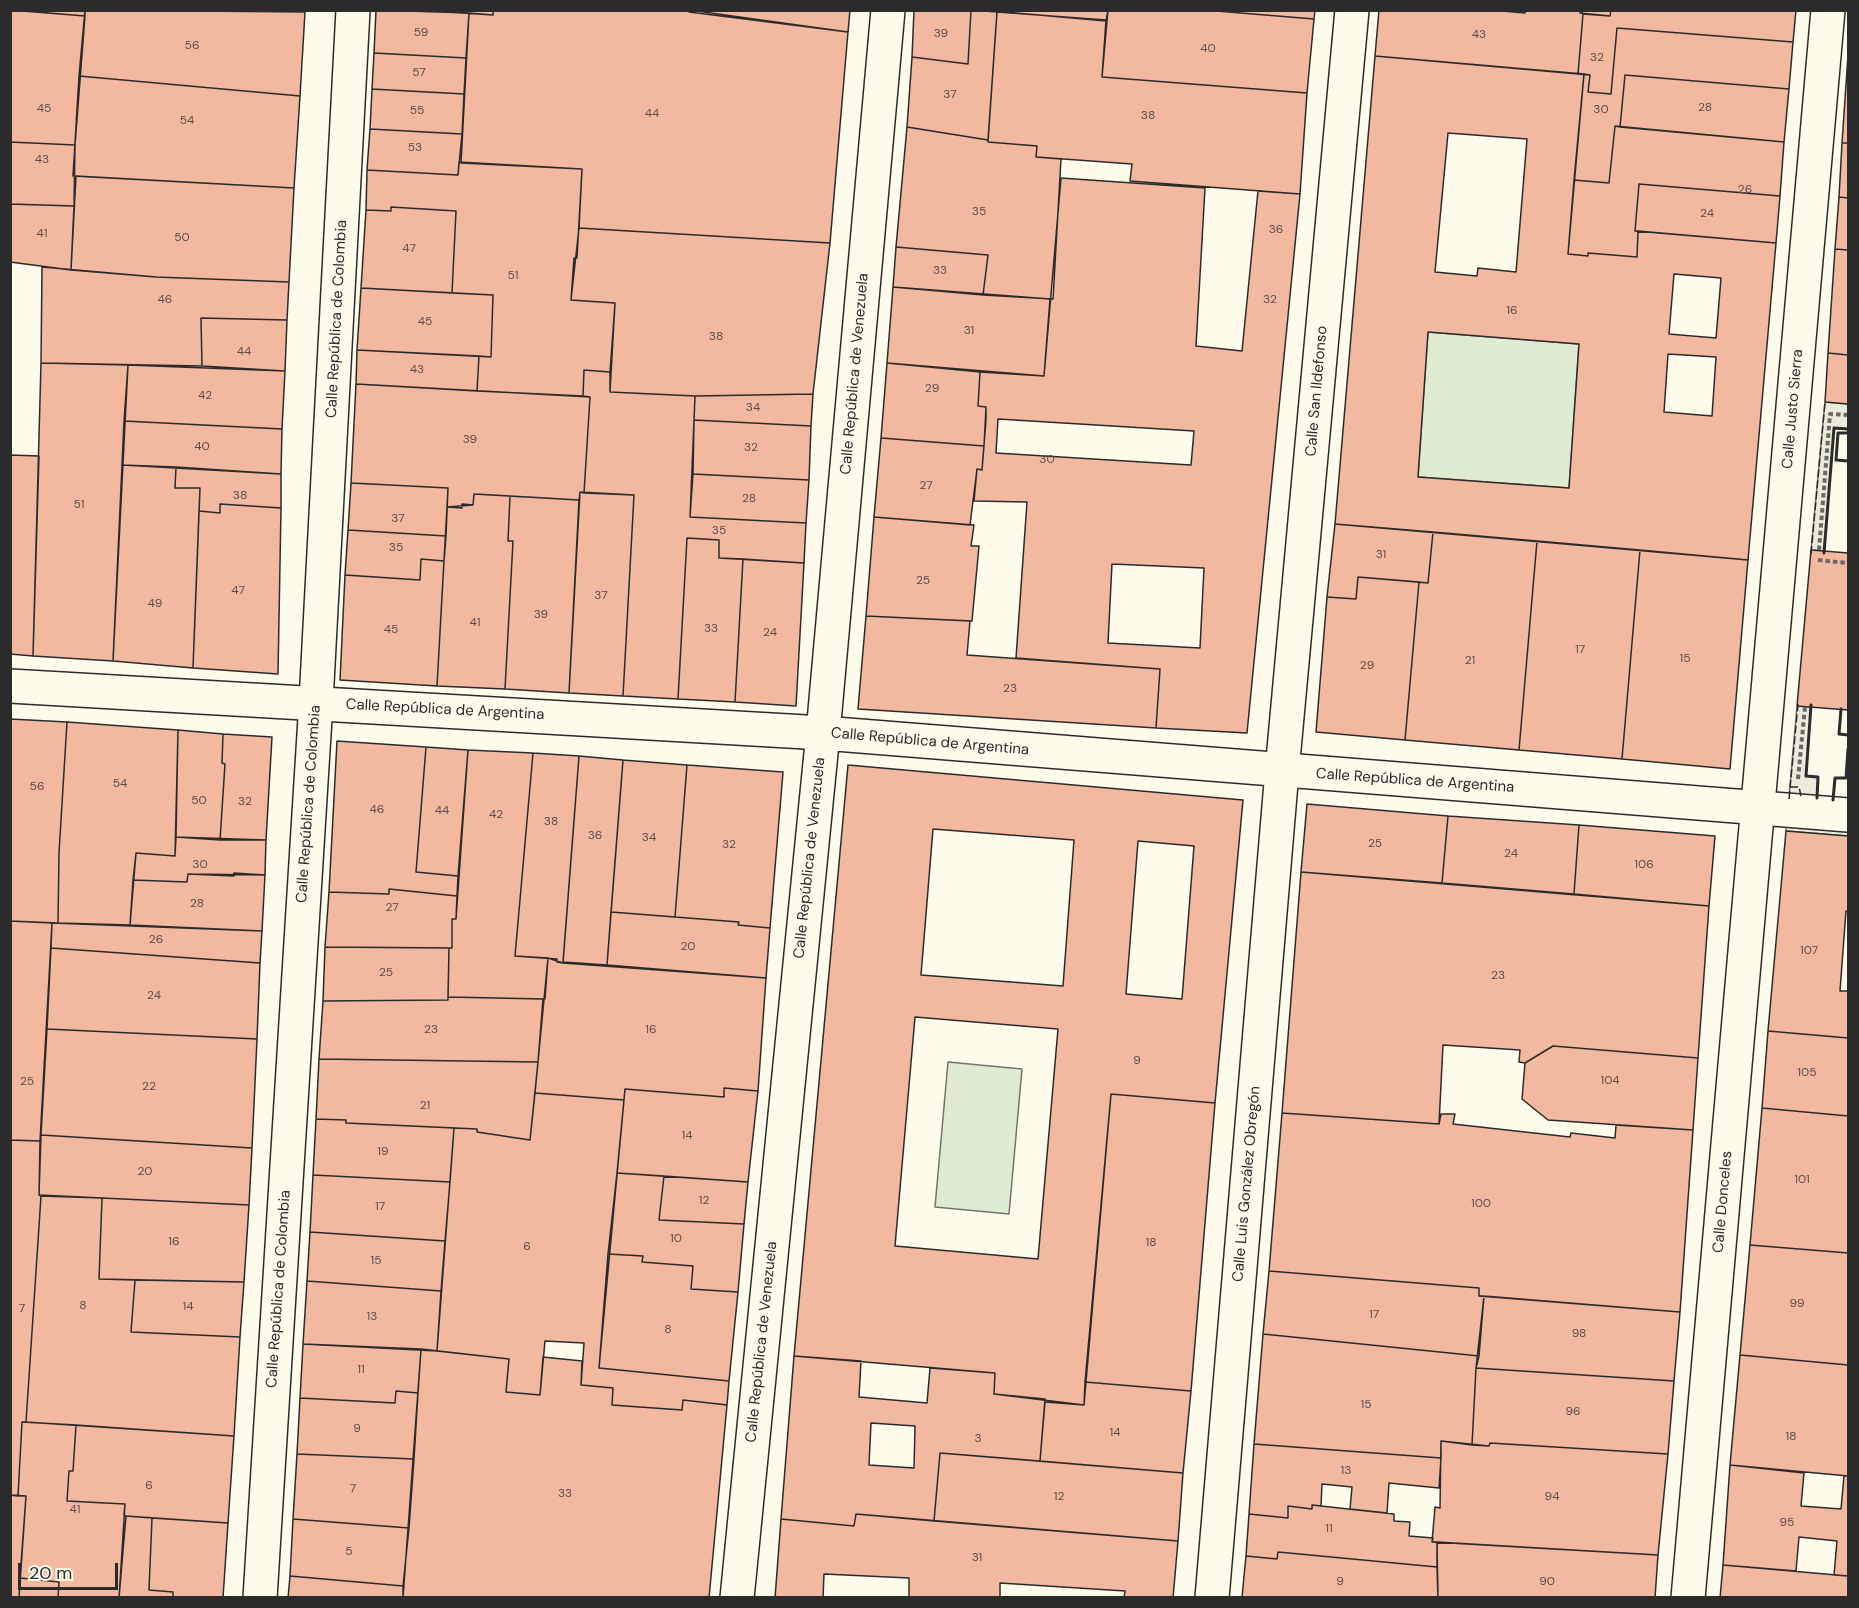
<!DOCTYPE html>
<meta charset="utf-8">
<style>
body{margin:0}
#map{position:relative;width:1859px;height:1608px;overflow:hidden;background:#fdfbea;font-family:"DM Sans",sans-serif}
canvas{display:block}
.frame{position:absolute;inset:0;border:12px solid #2b2b2b;pointer-events:none}
.scale{position:absolute;left:18px;top:1563px;width:100px;height:27px;box-sizing:border-box;border:3px solid #2b2b2b;border-top:0;padding-left:8px;font-size:18px;line-height:21px;white-space:nowrap;color:#2b2b2b;-webkit-text-stroke:4px #fdfbea;paint-order:stroke}
</style>
<div id="map">
<canvas width="1859" height="1608"></canvas>
<div class="frame"></div>
<div class="scale">20 m</div>
</div>
<script>
const ctx = document.querySelector('canvas').getContext('2d');
ctx.lineJoin = 'round';
function fillPath(path, color) {
  ctx.fillStyle = color;
  ctx.fill(path, 'evenodd');
}
function toPath(rows) {
  const path = new Path2D();
  for (const r of rows) {
    path.moveTo(r[0], r[1]);
    for (let i = 2; i < r.length; i += 2) path.lineTo(r[i], r[i + 1]);
  }
  return path;
}
function stroke(path, color, width, dash) {
  ctx.strokeStyle = color;
  ctx.lineWidth = width;
  ctx.lineCap = dash ? 'butt' : 'round';
  ctx.setLineDash(dash || []);
  ctx.stroke(path);
}
function drawText(font, color, halo, rows, align = 'center') {
  ctx.font = font + ' "DM Sans",sans-serif';
  ctx.lineWidth = 4.5;
  ctx.setLineDash([]);
  ctx.textBaseline = 'middle';
  ctx.strokeStyle = halo;
  ctx.fillStyle = color;
  for (const [text, x, y, turn = 0] of rows) {
    ctx.save();
    ctx.translate(x, y);
    ctx.rotate((+turn || 0) * Math.PI / 180);
    ctx.textAlign = isNaN(turn) ? turn : align;
    if (halo) ctx.strokeText(text, 0, 0);
    ctx.fillText(text, 0, 0);
    ctx.restore();
  }
}
const green = toPath([
 [1428,332,1579,344,1569,488,1418,477,1428,332],
 [948,1062,1022,1069,1009,1214,935,1207,948,1062]
]);
const parking = toPath([
 [1825,402,1848,404,1848,429,1834,428,1824,551,1811,550,1825,402],
 [1797,706,1811,707,1806,776,1818,777,1817,798,1848,801,1848,836,1786,831,1797,706]
]);
const building = toPath([
 [10,10,85,16,75,145,10,142,10,10],
 [13,10,85,10,85,16,13,10],
 [85,10,305,12,300,96,79,76,85,10],
 [376,10,469,13,466,58,374,53,376,10],
 [414,10,493,10,493,15,414,10],
 [493,10,689,10,848,32,830,243,579,228,582,169,461,163,469,13,493,15,493,10],
 [689,10,850,10,848,32,689,12,689,10],
 [914,10,971,10,968,64,912,57,914,10],
 [971,10,997,12,988,140,907,127,912,57,968,64,971,10],
 [982,10,1108,10,1106,21,982,10],
 [1108,10,1204,10,1314,19,1307,93,1102,77,1108,10],
 [1204,10,1315,10,1314,19,1204,10],
 [1379,10,1490,10,1525,13,1525,10,1581,10,1583,14,1578,74,1375,56,1379,10],
 [1581,10,1611,10,1610,16,1580,13,1581,10],
 [1611,10,1796,10,1793,42,1617,28,1611,94,1588,92,1590,75,1578,74,1583,14,1610,16,1611,10],
 [997,12,1106,20,1102,77,1307,93,1300,194,1130,181,1132,164,1036,157,1037,146,988,142,997,12],
 [1617,28,1793,42,1789,89,1625,75,1620,127,1615,126,1609,183,1574,180,1584,74,1590,75,1588,92,1611,94,1617,28],
 [374,53,466,58,464,94,372,89,374,53],
 [1848,55,1848,143,1842,143,1848,55],
 [1375,56,1584,74,1568,254,1588,256,1588,253,1637,257,1638,231,1776,243,1748,560,1335,524,1375,56],
 [1448,133,1527,139,1516,272,1478,268,1477,276,1435,272,1448,133],
 [1674,274,1721,278,1716,338,1669,334,1674,274],
 [1428,332,1579,344,1569,488,1418,477,1428,332],
 [1668,354,1716,357,1712,416,1664,412,1668,354],
 [1625,75,1789,89,1784,142,1620,127,1625,75],
 [79,76,300,96,294,188,73,176,79,76],
 [372,89,464,94,462,134,370,129,372,89],
 [1615,126,1784,142,1780,196,1639,184,1635,231,1638,231,1637,257,1588,253,1588,256,1568,254,1574,180,1609,183,1615,126],
 [907,127,988,140,988,142,1037,146,1036,157,1061,159,1053,299,983,295,988,255,896,247,907,127],
 [370,129,462,134,458,175,367,170,370,129],
 [10,142,75,145,74,206,10,204,10,142],
 [1842,143,1848,143,1848,198,1839,197,1842,143],
 [459,162,582,169,577,258,574,258,571,300,615,303,610,372,584,370,583,396,477,391,479,356,491,357,493,295,452,293,456,211,391,207,391,211,366,210,367,170,458,175,459,162],
 [76,176,294,188,289,282,156,277,71,270,76,176],
 [1061,178,1205,188,1196,346,1242,351,1258,191,1300,194,1247,733,1156,728,1160,669,1016,658,1027,502,974,501,977,469,982,470,986,420,986,407,978,406,980,372,1044,376,1061,178],
 [998,419,1194,431,1191,465,996,453,998,419],
 [1112,564,1204,568,1200,648,1108,643,1112,564],
 [1639,184,1780,196,1776,243,1635,231,1639,184],
 [1839,197,1848,198,1848,250,1835,249,1839,197],
 [10,204,74,206,71,270,10,262,10,204],
 [391,207,456,211,452,293,361,288,366,210,391,211,391,207],
 [579,228,830,243,813,394,695,396,610,392,615,303,571,300,579,228],
 [896,247,988,255,983,295,893,287,896,247],
 [1835,249,1848,250,1848,355,1828,353,1835,249],
 [42,267,156,277,289,282,287,320,201,318,202,366,41,363,42,267],
 [893,287,1050,299,1044,376,887,363,893,287],
 [361,288,493,295,491,357,357,350,361,288],
 [201,318,287,320,285,371,202,366,201,318],
 [357,350,479,356,477,391,356,384,357,350],
 [1828,353,1848,355,1848,404,1825,402,1828,353],
 [41,363,128,365,113,661,33,656,41,363],
 [887,363,980,372,978,406,986,407,984,446,881,438,887,363],
 [128,365,285,371,282,429,124,421,128,365],
 [584,370,610,372,610,392,695,396,690,517,806,523,804,563,719,558,719,540,687,538,678,699,623,696,634,495,584,493,590,397,583,396,584,370],
 [356,384,590,397,584,493,580,492,579,500,474,494,473,505,462,504,462,508,447,507,448,488,351,483,356,384],
 [813,394,811,426,694,420,695,396,813,394],
 [694,420,811,426,809,480,693,474,694,420],
 [124,421,282,429,281,474,122,465,124,421],
 [881,438,984,446,982,470,977,469,970,525,874,517,881,438],
 [10,455,39,456,33,656,10,654,10,455],
 [122,465,176,467,175,488,200,488,193,668,113,661,122,465],
 [176,467,281,474,281,508,220,504,220,513,199,511,200,488,175,488,176,467],
 [693,474,809,480,806,523,690,517,693,474],
 [351,483,448,488,446,536,348,530,351,483],
 [580,492,634,495,623,696,569,693,580,492],
 [474,494,510,496,508,541,513,541,505,689,437,686,447,507,473,505,474,494],
 [510,496,579,500,569,693,505,689,513,541,508,541,510,496],
 [220,504,281,508,278,674,193,668,199,511,220,513,220,504],
 [874,517,974,525,971,546,979,546,972,621,866,616,874,517],
 [1335,524,1433,532,1428,583,1358,577,1356,599,1327,597,1335,524],
 [348,530,446,536,444,561,421,559,420,580,345,575,348,530],
 [1433,532,1537,541,1519,750,1405,740,1419,582,1428,583,1433,532],
 [687,538,719,540,719,558,743,559,735,702,678,699,687,538],
 [1537,541,1640,550,1622,759,1519,750,1537,541],
 [1640,550,1748,560,1730,769,1622,759,1640,550],
 [1811,550,1848,553,1848,710,1797,706,1811,550],
 [421,559,444,561,437,686,340,680,345,575,420,580,421,559],
 [743,559,804,563,796,706,735,702,743,559],
 [1358,577,1419,582,1405,740,1316,732,1327,597,1356,599,1358,577],
 [866,616,970,621,967,655,1160,669,1156,728,858,709,866,616],
 [10,719,67,722,59,853,58,923,10,921,10,719],
 [67,722,178,730,175,856,136,853,130,925,58,923,59,853,67,722],
 [178,730,223,734,222,763,225,764,220,840,176,837,178,730],
 [223,734,272,737,266,840,220,840,225,764,222,763,223,734],
 [337,741,426,747,416,872,458,876,457,896,389,889,389,894,329,892,337,741],
 [426,747,468,750,458,876,416,872,426,747],
 [468,750,533,753,515,956,548,958,545,999,448,997,449,948,452,948,452,919,456,919,468,750],
 [533,753,579,756,563,963,557,962,557,959,515,956,533,753],
 [579,756,623,760,607,965,563,962,579,756],
 [623,760,687,765,675,917,611,912,623,760],
 [687,765,783,772,770,928,738,925,739,922,675,917,687,765],
 [848,765,1243,800,1215,1103,1111,1094,1084,1405,994,1394,995,1373,794,1356,848,765],
 [933,829,1074,840,1063,986,921,975,933,829],
 [1138,841,1194,846,1182,999,1126,994,1138,841],
 [915,1017,1058,1029,1038,1259,895,1246,915,1017],
 [1307,804,1448,816,1442,883,1301,872,1307,804],
 [1448,816,1579,825,1574,894,1442,883,1448,816],
 [1579,825,1715,836,1709,906,1574,894,1579,825],
 [1786,831,1848,836,1848,911,1846,911,1840,991,1848,991,1848,1038,1768,1031,1786,831],
 [176,837,266,840,265,875,188,874,187,882,133,880,136,853,175,856,176,837],
 [1301,872,1709,906,1698,1058,1553,1046,1525,1063,1519,1062,1520,1050,1443,1045,1439,1124,1282,1113,1301,872],
 [234,873,265,875,262,931,130,925,133,880,187,882,188,874,234,876,234,873],
 [389,889,457,896,456,919,452,919,452,948,325,947,329,892,389,894,389,889],
 [611,912,739,922,738,925,770,928,766,978,607,965,611,912],
 [10,921,52,923,40,1141,10,1140,10,921],
 [52,923,262,931,260,963,51,948,52,923],
 [325,947,449,948,448,1000,323,1001,325,947],
 [51,948,260,963,257,1039,47,1029,51,948],
 [548,958,563,963,766,978,758,1091,724,1088,724,1097,625,1089,624,1100,535,1093,548,958],
 [448,997,543,999,538,1062,319,1059,323,1001,448,1000,448,997],
 [47,1029,257,1039,252,1148,41,1135,47,1029],
 [1768,1031,1848,1038,1848,1116,1762,1108,1768,1031],
 [1553,1046,1698,1058,1693,1130,1548,1120,1522,1099,1525,1063,1553,1046],
 [319,1059,538,1062,530,1140,477,1132,477,1129,346,1123,346,1120,316,1119,319,1059],
 [724,1088,758,1091,748,1182,617,1173,625,1089,724,1097,724,1088],
 [535,1093,624,1100,599,1368,729,1381,727,1405,683,1400,682,1410,612,1405,613,1388,581,1385,584,1343,545,1341,540,1395,506,1392,509,1359,437,1351,454,1128,477,1129,477,1132,530,1140,535,1093],
 [1111,1094,1215,1103,1191,1391,1085,1382,1111,1094],
 [1762,1108,1848,1116,1848,1253,1750,1245,1762,1108],
 [1282,1113,1439,1124,1441,1114,1455,1114,1453,1124,1570,1137,1571,1133,1615,1138,1616,1125,1693,1130,1680,1312,1479,1296,1479,1288,1269,1271,1282,1113],
 [316,1119,346,1120,346,1123,454,1128,450,1182,313,1175,316,1119],
 [41,1135,252,1148,249,1205,39,1195,41,1135],
 [10,1140,40,1141,39,1195,41,1196,26,1422,22,1422,18,1496,10,1495,10,1140],
 [617,1173,664,1176,659,1220,744,1224,738,1292,691,1289,693,1266,642,1262,643,1256,608,1254,617,1173],
 [313,1175,450,1182,445,1241,310,1232,313,1175],
 [664,1176,748,1182,744,1224,659,1220,664,1176],
 [41,1196,102,1198,99,1279,135,1280,131,1332,240,1337,234,1436,26,1422,41,1196],
 [102,1198,249,1205,244,1282,99,1279,102,1198],
 [310,1232,445,1241,441,1291,307,1281,310,1232],
 [1750,1245,1848,1253,1848,1365,1740,1355,1750,1245],
 [608,1254,643,1256,642,1262,693,1266,691,1289,738,1292,729,1381,599,1368,608,1254],
 [1269,1271,1479,1288,1479,1296,1484,1296,1479,1356,1263,1334,1269,1271],
 [135,1280,244,1282,240,1337,131,1332,135,1280],
 [307,1281,441,1291,437,1351,303,1344,307,1281],
 [1484,1296,1680,1312,1674,1381,1476,1368,1484,1296],
 [1263,1334,1479,1356,1476,1368,1472,1445,1441,1441,1441,1458,1254,1444,1263,1334],
 [303,1344,421,1349,418,1393,396,1391,395,1403,300,1398,303,1344],
 [421,1349,509,1359,506,1392,540,1395,543,1357,582,1361,581,1385,613,1388,612,1405,682,1410,683,1400,727,1405,709,1598,403,1598,421,1349],
 [1740,1355,1848,1365,1848,1476,1730,1465,1740,1355],
 [794,1356,861,1361,859,1397,927,1403,930,1368,995,1373,994,1394,1045,1399,1040,1461,940,1453,934,1521,856,1514,854,1526,781,1519,794,1356],
 [871,1423,915,1426,914,1468,869,1465,871,1423],
 [1476,1368,1674,1381,1668,1454,1490,1443,1489,1446,1472,1445,1476,1368],
 [1085,1382,1191,1391,1183,1473,1040,1461,1045,1402,1084,1405,1085,1382],
 [396,1391,418,1393,414,1459,297,1454,300,1398,395,1403,396,1391],
 [22,1422,76,1425,73,1471,69,1471,67,1501,125,1504,119,1598,58,1598,59,1582,20,1578,26,1496,18,1496,22,1422],
 [76,1425,234,1436,228,1523,126,1516,124,1515,125,1504,67,1501,69,1471,73,1471,76,1425],
 [1441,1441,1489,1446,1490,1443,1668,1454,1658,1555,1432,1542,1435,1507,1440,1508,1441,1441],
 [1254,1444,1441,1458,1439,1488,1389,1483,1387,1513,1350,1509,1352,1487,1322,1484,1321,1506,1312,1505,1312,1509,1288,1506,1288,1518,1249,1514,1254,1444],
 [940,1453,1183,1473,1178,1541,934,1521,940,1453],
 [297,1454,414,1459,409,1528,293,1519,297,1454],
 [1730,1465,1804,1473,1801,1506,1841,1509,1844,1476,1848,1476,1848,1576,1834,1575,1837,1541,1799,1537,1796,1571,1723,1565,1730,1465],
 [10,1495,26,1496,19,1598,10,1598,10,1495],
 [1312,1505,1394,1514,1394,1521,1410,1522,1409,1536,1433,1538,1432,1542,1437,1542,1437,1567,1278,1552,1277,1559,1246,1556,1249,1514,1288,1518,1288,1506,1312,1509,1312,1505],
 [856,1514,1178,1541,1173,1598,1124,1598,1125,1591,1000,1583,1000,1598,909,1598,909,1578,824,1574,823,1598,775,1598,781,1519,854,1526,856,1514],
 [126,1516,152,1518,149,1590,173,1592,173,1598,119,1598,126,1516],
 [152,1518,228,1523,223,1598,173,1598,173,1592,149,1590,152,1518],
 [293,1519,409,1528,403,1586,290,1576,293,1519],
 [1437,1542,1658,1555,1655,1598,1438,1598,1437,1542],
 [1278,1552,1437,1567,1438,1598,1242,1597,1246,1556,1277,1559,1278,1552],
 [1723,1565,1848,1576,1848,1598,1720,1598,1723,1565],
 [290,1576,403,1586,403,1598,288,1598,290,1576],
 [20,1578,59,1582,58,1598,19,1598,20,1578]
]);
const path = toPath([
 [1819,550,1830,414,1848,415],
 [1818,560,1848,563],
 [1798,779,1805,707]
]);
const minor = toPath([
 [10,686,823,733,1848,815],
 [260,1598,316,702,353,10],
 [737,1598,823,733,888,10],
 [1212,1598,1282,771,1352,10],
 [1688,1598,1828,10]
]);
const fence = toPath([
 [1811,554,1825,402],
 [1790,787,1799,787,1801,796],
 [1789,799,1798,704]
]);
const wall = toPath([
 [1848,433,1838,433,1836,460,1848,461],
 [1824,553,1834,428,1848,429],
 [1811,705,1806,776,1818,777,1817,798],
 [1841,709,1839,734,1848,735],
 [1833,800,1835,778,1846,778,1848,749]
]);
const numberNames = [
 ["59",421,33],
 ["39",941,34],
 ["43",1479,35],
 ["56",192,46],
 ["40",1208,49],
 ["32",1597,58],
 ["57",419,73],
 ["37",950,95],
 ["28",1705,108],
 ["45",44,109],
 ["30",1601,110],
 ["55",417,111],
 ["44",652,114],
 ["38",1148,116],
 ["54",187,121],
 ["53",415,148],
 ["43",42,160],
 ["26",1745,190],
 ["35",979,212],
 ["24",1707,214],
 ["36",1276,230],
 ["41",42,234],
 ["50",182,238],
 ["47",409,249],
 ["33",940,271],
 ["51",513,276],
 ["46",165,300],
 ["32",1270,300],
 ["16",1512,311],
 ["45",425,322],
 ["31",969,331],
 ["38",716,337],
 ["44",244,352],
 ["43",417,370],
 ["29",932,389],
 ["42",205,396],
 ["34",753,408],
 ["39",470,440],
 ["40",202,447],
 ["32",751,448],
 ["30",1047,460],
 ["27",926,486],
 ["38",240,496],
 ["28",749,499],
 ["51",79,505],
 ["37",398,519],
 ["35",719,531],
 ["35",396,548],
 ["31",1381,555],
 ["25",923,581],
 ["47",238,591],
 ["37",601,596],
 ["49",155,604],
 ["39",541,615],
 ["41",475,623],
 ["33",711,629],
 ["45",391,630],
 ["24",770,633],
 ["17",1580,650],
 ["15",1685,659],
 ["21",1470,661],
 ["29",1367,666],
 ["23",1010,689],
 ["54",120,784],
 ["56",37,787],
 ["50",199,801],
 ["32",245,802],
 ["46",377,810],
 ["44",442,811],
 ["42",496,815],
 ["38",551,822],
 ["36",595,836],
 ["34",649,838],
 ["25",1375,844],
 ["32",729,845],
 ["24",1511,854],
 ["30",200,865],
 ["106",1644,865],
 ["28",197,904],
 ["27",392,908],
 ["26",156,940],
 ["20",688,947],
 ["107",1809,951],
 ["25",386,973],
 ["23",1498,976],
 ["24",154,996],
 ["23",431,1030],
 ["16",651,1030],
 ["9",1137,1061],
 ["105",1807,1073],
 ["104",1610,1081],
 ["25",27,1082],
 ["22",149,1087],
 ["21",425,1106],
 ["14",687,1136],
 ["19",383,1152],
 ["20",145,1172],
 ["101",1802,1180],
 ["12",704,1201],
 ["100",1481,1204],
 ["17",380,1207],
 ["10",676,1239],
 ["16",174,1242],
 ["18",1151,1243],
 ["6",527,1247],
 ["15",376,1261],
 ["99",1797,1304],
 ["8",83,1306],
 ["14",188,1307],
 ["7",22,1309],
 ["17",1374,1315],
 ["13",372,1317],
 ["8",668,1330],
 ["98",1579,1334],
 ["11",361,1370],
 ["15",1366,1405],
 ["96",1573,1412],
 ["9",357,1429],
 ["14",1115,1433],
 ["18",1791,1437],
 ["3",978,1439],
 ["13",1346,1471],
 ["6",149,1486],
 ["7",353,1489],
 ["33",565,1494],
 ["12",1059,1497],
 ["94",1552,1497],
 ["41",75,1510],
 ["95",1787,1523],
 ["11",1329,1529],
 ["5",349,1552],
 ["31",977,1558],
 ["9",1340,1582],
 ["90",1547,1582]
];
const streetNames = [
 ["Calle República de Colombia",337,319,-87],
 ["Calle República de Venezuela",855,374,-85],
 ["Calle San Ildefonso",1317,391,-85],
 ["Calle Justo Sierra",1793,409,-85],
 ["Calle República de Argentina",445,710,3],
 ["Calle República de Argentina",930,742,5],
 ["Calle República de Argentina",1415,781,4],
 ["Calle República de Colombia",309,804,-86],
 ["Calle República de Venezuela",810,858,-84],
 ["Calle Luis González Obregón",1247,1184,-85],
 ["Calle Donceles",1723,1202,-85],
 ["Calle República de Colombia",279,1289,-86],
 ["Calle República de Venezuela",762,1342,-84]
];
fillPath(green, '#deebd1');
stroke(green, '#74746e', 1.5);
fillPath(parking, '#eceadb');
stroke(parking, '#74746e', 1.5);
fillPath(building, '#f2b8a0');
stroke(building, '#2b2b2b', 1.5);
stroke(minor, '#2b2b2b', 36);
stroke(path, '#6a6964', 4, [4.5, 3]);
stroke(minor, '#fdfbea', 33);
stroke(fence, '#2b2b2b', 1.5, [8, 3]);
stroke(wall, '#2b2b2b', 3);
drawText('12px', '#5d4e48', null, numberNames);
drawText('15px', '#2b2b2b', '#fdfbea', streetNames);
</script>
